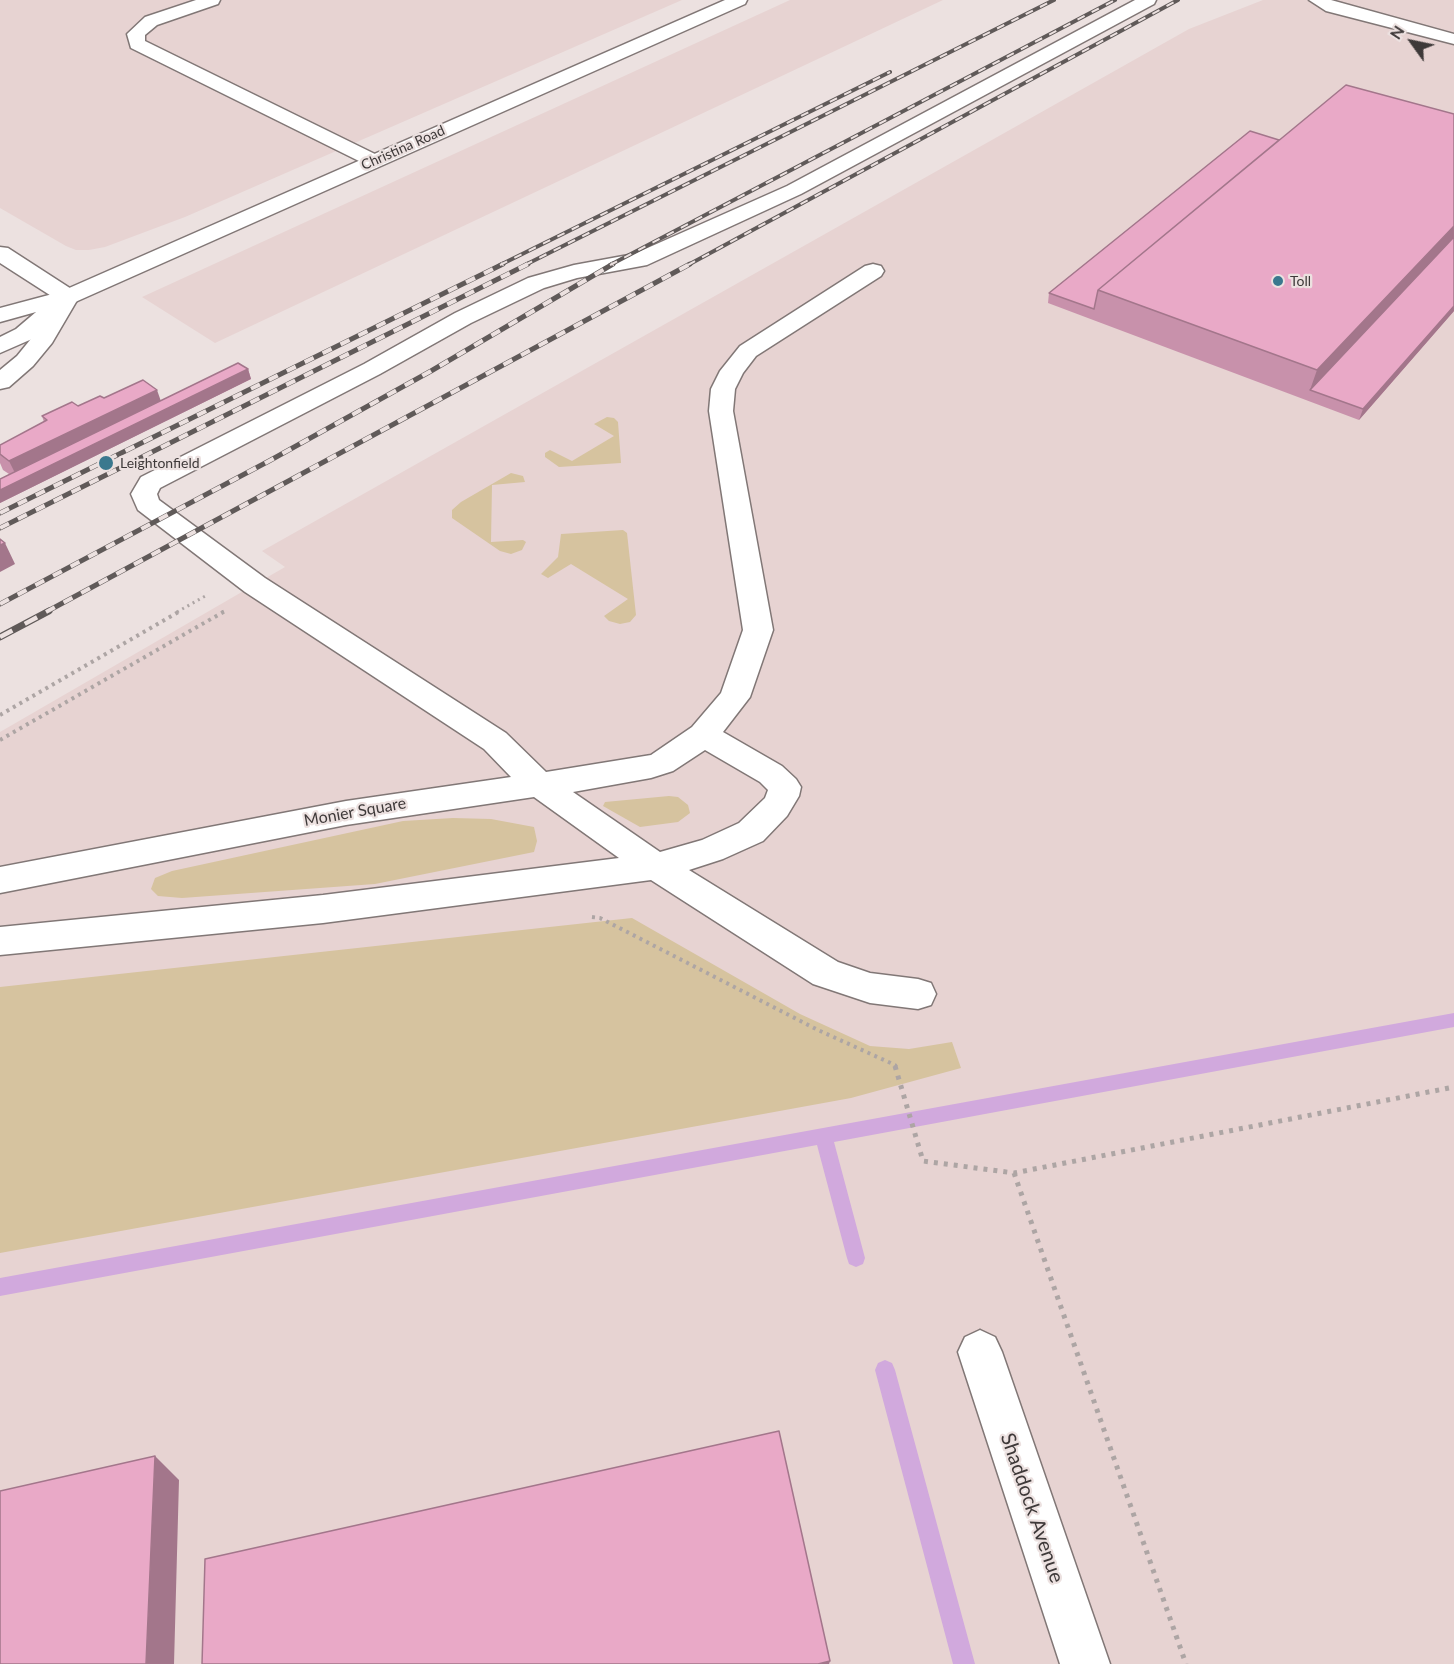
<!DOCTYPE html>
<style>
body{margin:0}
#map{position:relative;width:1454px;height:1664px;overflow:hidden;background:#ece1e0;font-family:Lato,sans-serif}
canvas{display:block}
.north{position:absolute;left:1382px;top:12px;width:60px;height:60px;-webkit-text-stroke:4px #ece1e0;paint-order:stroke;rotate:303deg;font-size:16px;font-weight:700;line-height:24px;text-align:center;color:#3e3939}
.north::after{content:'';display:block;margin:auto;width:21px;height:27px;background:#3e3939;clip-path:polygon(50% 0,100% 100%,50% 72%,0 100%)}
</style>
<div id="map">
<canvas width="1454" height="1664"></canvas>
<div class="north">N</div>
</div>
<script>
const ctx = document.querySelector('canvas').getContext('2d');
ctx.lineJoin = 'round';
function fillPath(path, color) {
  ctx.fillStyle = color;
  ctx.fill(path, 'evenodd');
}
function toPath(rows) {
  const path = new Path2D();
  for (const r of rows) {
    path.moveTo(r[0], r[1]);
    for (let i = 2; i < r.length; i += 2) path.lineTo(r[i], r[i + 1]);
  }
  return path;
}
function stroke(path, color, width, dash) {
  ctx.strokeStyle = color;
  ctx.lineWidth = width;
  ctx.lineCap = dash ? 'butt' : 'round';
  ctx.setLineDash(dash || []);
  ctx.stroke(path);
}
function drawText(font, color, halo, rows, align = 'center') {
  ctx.font = font + ' Lato,sans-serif';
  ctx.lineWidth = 4.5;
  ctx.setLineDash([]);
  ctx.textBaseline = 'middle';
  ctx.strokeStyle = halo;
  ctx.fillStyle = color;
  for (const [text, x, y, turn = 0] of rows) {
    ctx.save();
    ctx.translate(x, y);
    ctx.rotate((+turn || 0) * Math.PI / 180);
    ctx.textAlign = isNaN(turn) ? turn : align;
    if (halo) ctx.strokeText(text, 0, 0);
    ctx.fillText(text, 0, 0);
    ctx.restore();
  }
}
const built = toPath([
 [0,0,682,0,185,217,105,247,89,250,76,250,66,246,0,208],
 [790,0,943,0,215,343,142,297],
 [1263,0,1454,0,1454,1664,0,1664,0,732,285,567,262,551,1189,29]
]);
const green = toPath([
 [607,417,614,418,618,422,621,463,559,467,545,457,545,453,550,450,572,461,614,436,594,424],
 [511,473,523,476,525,482,492,485,491,542,523,540,526,542,522,550,511,554,500,551,452,518,452,510,461,502],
 [623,530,627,533,636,615,630,622,620,624,609,621,604,616,628,599,571,564,548,578,541,574,558,557,561,534],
 [669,796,678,797,688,805,690,813,678,822,640,827,603,806,605,802],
 [453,818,491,819,534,827,537,841,534,852,375,884,182,898,158,896,151,889,155,878,172,871,403,821],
 [632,918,800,1014,870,1046,909,1049,952,1042,961,1068,851,1098,0,1253,0,987]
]);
const stream = toPath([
 [1454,1013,1454,1027,834,1142,865,1258,863,1264,856,1267,849,1264,847,1258,817,1145,0,1296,0,1278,1454,1013],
 [885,1360,892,1363,895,1370,975,1664,953,1664,875,1370,878,1363,885,1360]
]);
const pathFar2 = toPath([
 [177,612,207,595],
 [222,612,226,610]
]);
const pathFar1 = toPath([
 [0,715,180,611],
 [0,740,225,611],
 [592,917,600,918,818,1030,895,1065,896,1067]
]);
const path = toPath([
 [895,1066,923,1161,1014,1173,1454,1087],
 [1014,1173,1186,1664]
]);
const minor = toPath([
 [196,0,220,0,218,4,157,25,145,35,145,41,381,157,384,161,381,165,367,165,131,48,127,34,145,17,196,0],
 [1135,0,1156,0,1154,4,801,194,647,265,577,278,544,288,471,323,380,374,160,488,157,494,159,500,265,578,506,733,546,772,651,755,692,727,721,693,743,630,709,411,711,389,720,371,740,346,865,266,873,264,881,266,884,271,881,276,756,356,743,373,735,389,733,411,773,630,750,697,723,732,782,766,796,779,801,787,799,796,787,816,763,841,723,859,689,870,838,962,870,973,918,979,931,983,936,994,931,1005,918,1009,870,1003,813,984,651,880,323,923,0,955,0,927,323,895,619,858,534,797,346,825,0,893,0,867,346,801,511,777,484,749,245,592,138,510,131,494,141,477,364,364,455,313,528,278,574,265,634,254,787,186,1135,0],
 [705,750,760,782,768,790,765,798,739,823,702,840,660,852,573,792,651,778,673,771,705,750],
 [1309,0,1331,0,1454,34,1454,44,1326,11,1309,0],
 [0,247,8,248,76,292,79,297,52,343,33,366,9,387,0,389,0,370,17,356,30,340,56,299,0,263,0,247],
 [980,1330,995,1337,1002,1352,1110,1664,1060,1664,958,1352,965,1337,980,1330]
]);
const major = toPath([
 [725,0,747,0,745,4,73,303,32,339,0,353,0,337,16,329,36,312,0,322,0,308,60,292,725,0]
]);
const railFar2 = toPath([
 [500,265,890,72],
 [525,265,1054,0],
 [610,265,1115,0],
 [688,265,1178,0]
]);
const railFar1 = toPath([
 [0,513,503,264],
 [0,528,528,264],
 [0,604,269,461,431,371,613,264],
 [46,612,690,264]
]);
const rail = toPath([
 [0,637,49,611]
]);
const wall = toPath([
 [1250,131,1454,311,1359,420,1048,303,1049,293],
 [248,369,251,379,0,503,0,479,9,474,3,470,0,463,0,445,44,422,42,416,104,398,161,401]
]);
const shadedWall = toPath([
 [1454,226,1454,242,1310,390,1317,370],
 [1454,306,1454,311,1359,420,1363,409],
 [248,369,251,379,0,503,0,490,19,481,9,461,157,390,164,410],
 [5,543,15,564,0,572,0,545],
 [155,1456,179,1480,174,1664,146,1664],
 [830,1661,829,1664,818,1664]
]);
const building = toPath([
 [1346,85,1454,114,1454,226,1317,370,1098,290,1346,85],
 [1250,131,1279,140,1098,290,1094,309,1049,293,1250,131],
 [1454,237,1454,306,1363,409,1310,390,1454,237],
 [238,363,248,369,0,490,0,479,238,363],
 [143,380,157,390,9,461,0,454,0,445,47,420,42,416,72,402,78,406,100,396,104,398,143,380],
 [0,539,5,543,0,545,0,539],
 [779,1431,830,1661,818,1664,202,1664,205,1559,779,1431],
 [155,1456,146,1664,0,1664,0,1491,155,1456]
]);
const markers = [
 [1278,281,6,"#3a788e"],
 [106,463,8,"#3a788e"]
];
const farStreetnames = [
 ["Christina Road",403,148,-24]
];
const farPoinames = [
 ["Toll",1290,281],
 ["Leightonfield",120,463]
];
const streetNames = [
 ["Monier Square",355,812,-10]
];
const nearStreetnames = [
 ["Shaddock Avenue",1032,1508,71]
];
fillPath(built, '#e7d3d2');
fillPath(green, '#d6c39f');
fillPath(stream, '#d1a9dd');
stroke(minor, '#817776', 3);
stroke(major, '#817776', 3);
stroke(pathFar2, '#ada5a4', 3, [2, 4]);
stroke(pathFar1, '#ada5a4', 4, [3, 4.5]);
stroke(path, '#ada5a4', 5, [4, 6]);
fillPath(minor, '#fff');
fillPath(major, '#fff');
stroke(railFar2, '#605a59', 4);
stroke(railFar1, '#605a59', 5);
stroke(rail, '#605a59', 7);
stroke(railFar2, '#ece1e0', 2, [8]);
stroke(railFar1, '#ece1e0', 4, [10]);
stroke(rail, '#ece1e0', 4.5, [14]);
fillPath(wall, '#c891ab');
fillPath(shadedWall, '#a3768b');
fillPath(building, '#e9a9c7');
stroke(building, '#a3768b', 1.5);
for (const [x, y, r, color] of markers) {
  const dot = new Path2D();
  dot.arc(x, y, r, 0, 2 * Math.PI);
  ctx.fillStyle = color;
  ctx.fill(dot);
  stroke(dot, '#ece1e0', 2);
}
drawText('14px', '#3e3939', '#ece1e0', farStreetnames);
drawText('14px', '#3e3939', '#ece1e0', farPoinames, 'left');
drawText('16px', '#3e3939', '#ece1e0', streetNames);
drawText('20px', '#3e3939', '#ece1e0', nearStreetnames);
</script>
